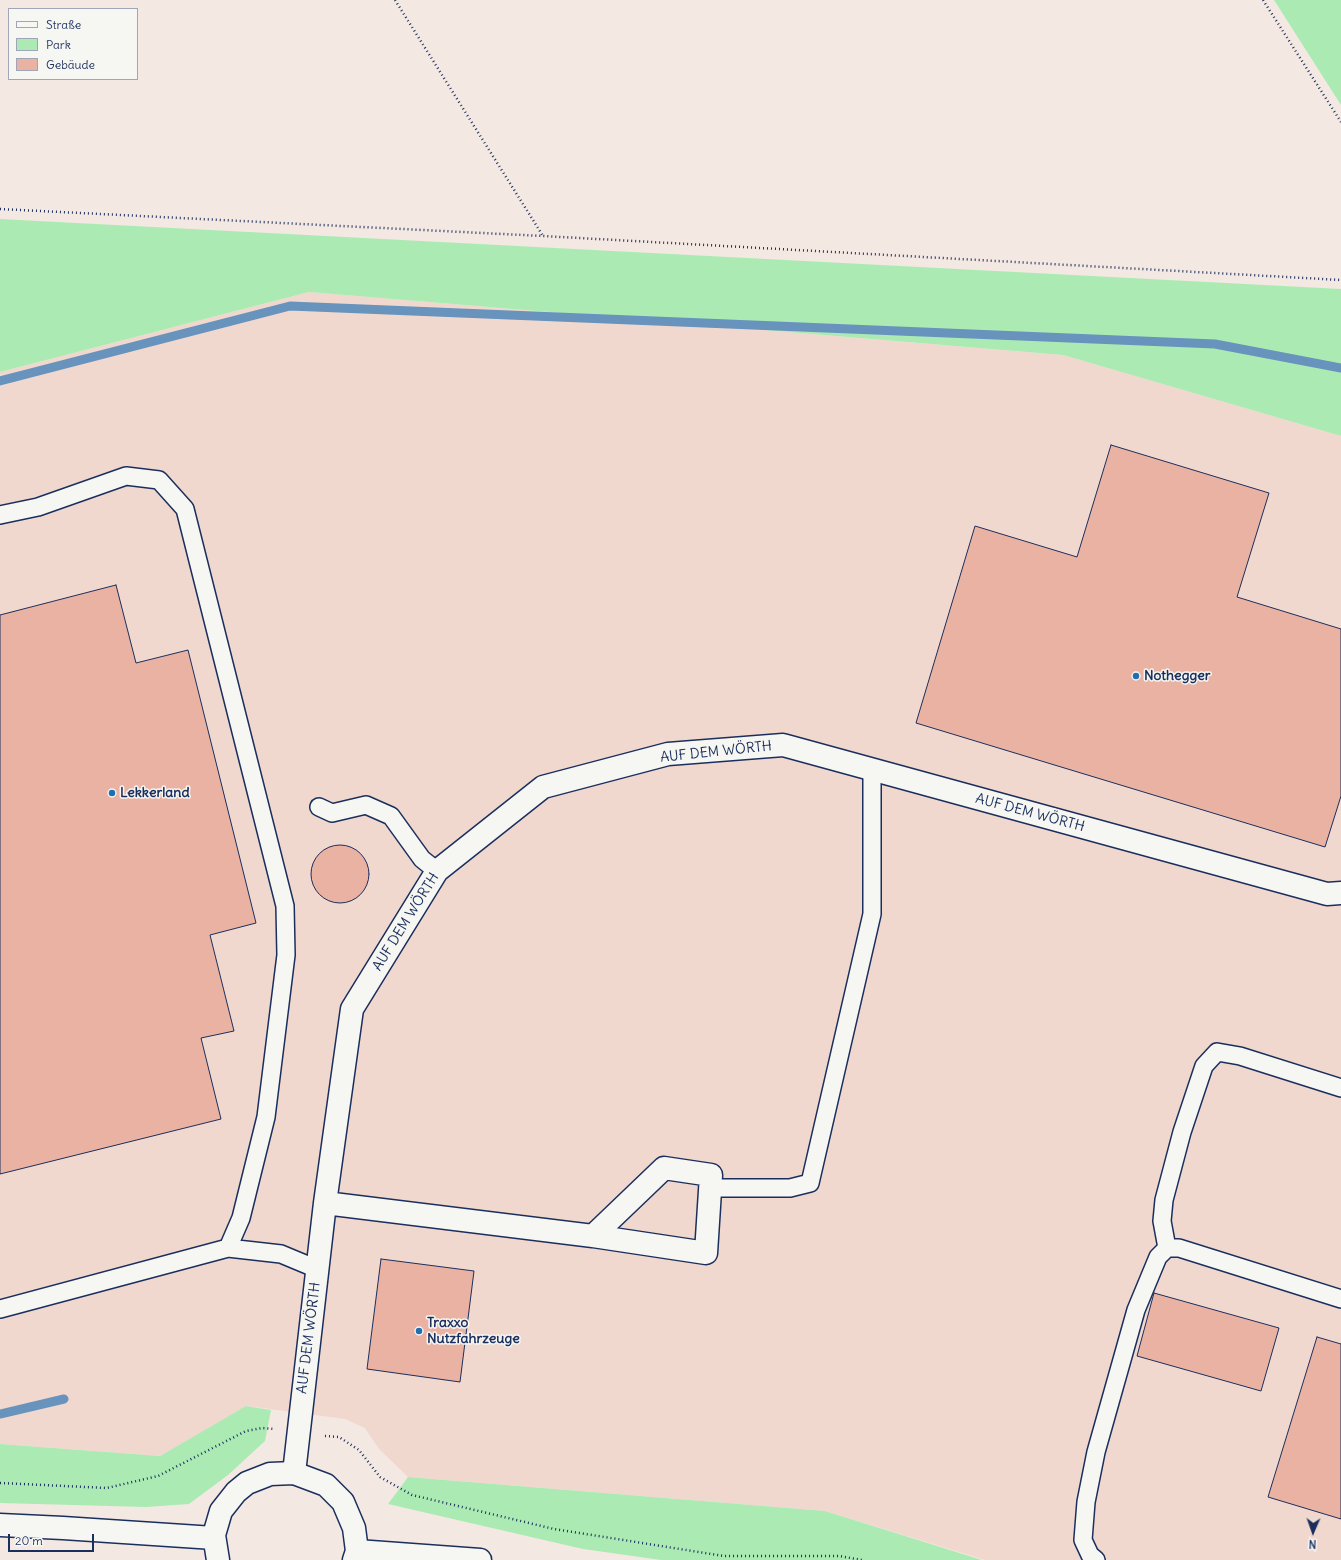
<!DOCTYPE html>
<meta charset="utf-8">
<style>
body{margin:0}
#map{position:relative;width:1341px;height:1560px;overflow:hidden;background:#f4e8e2;font-family:Delius,sans-serif}
canvas{display:block}
.legend{position:absolute;left:8px;top:8px;width:130px;height:72px;box-sizing:border-box;background:#f6f6f2;border:1px solid #9ea6b7;margin:0;padding:5px 7px;list-style:none;font-size:12px;color:#1b2f5e}
.legend li{display:flex;align-items:center;gap:8px;height:20px}
.legend b{width:20px;border:1px solid #9ea6b7}
.north{position:absolute;left:1293px;top:1512px;width:40px;height:40px;-webkit-text-stroke:3px #f6f6f2;paint-order:stroke;rotate:182deg;font-size:11px;font-weight:700;line-height:16px;text-align:center;color:#1b2f5e}
.north::after{content:'';display:block;margin:auto;width:14px;height:18px;background:#1b2f5e;clip-path:polygon(50% 0,100% 100%,50% 72%,0 100%)}
.scale{position:absolute;left:8px;top:1534px;width:86px;height:18px;box-sizing:border-box;border:2px solid #1b2f5e;border-top:0;padding-left:5px;font-size:12px;line-height:14px;white-space:nowrap;color:#1b2f5e;-webkit-text-stroke:3px #f6f6f2;paint-order:stroke}
</style>
<div id="map">
<canvas width="1341" height="1560"></canvas>
<ul class="legend">
<li><b style="height:5px;background:#f6f6f2"></b>Straße</li>
<li><b style="height:11px;background:#abebb3"></b>Park</li>
<li><b style="height:11px;background:#eab2a2"></b>Gebäude</li>
</ul>
<div class="north">N</div>
<div class="scale">20 m</div>
</div>
<script>
const ctx = document.querySelector('canvas').getContext('2d');
ctx.lineJoin = 'round';
function fillPath(path, color) {
  ctx.fillStyle = color;
  ctx.fill(path, 'evenodd');
}
function toPath(rows) {
  const path = new Path2D();
  for (const r of rows) {
    if (r.length === 3) {
      path.moveTo(r[0] + r[2], r[1]);
      path.arc(r[0], r[1], r[2], 0, 2 * Math.PI);
      continue;
    }
    path.moveTo(r[0], r[1]);
    for (let i = 2; i < r.length; i += 2) path.lineTo(r[i], r[i + 1]);
  }
  return path;
}
function stroke(path, color, width, dash) {
  ctx.strokeStyle = color;
  ctx.lineWidth = width;
  ctx.lineCap = dash ? 'butt' : 'round';
  ctx.setLineDash(dash || []);
  ctx.stroke(path);
}
function drawText(font, color, halo, rows, align = 'center') {
  ctx.font = font + ' Delius,sans-serif';
  ctx.lineWidth = 3;
  ctx.setLineDash([]);
  ctx.textBaseline = 'middle';
  ctx.strokeStyle = halo;
  ctx.fillStyle = color;
  for (const [text, x, y, turn = 0] of rows) {
    ctx.save();
    ctx.translate(x, y);
    ctx.rotate((+turn || 0) * Math.PI / 180);
    ctx.textAlign = isNaN(turn) ? turn : align;
    if (halo) ctx.strokeText(text, 0, 0);
    ctx.fillText(text, 0, 0);
    ctx.restore();
  }
}
const built = toPath([
 [309,292,1063,355,1341,436,1341,1560,985,1560,825,1511,408,1477,379,1449,365,1428,345,1419,247,1406,160,1456,0,1444,0,372]
]);
const green = toPath([
 [1274,0,1341,0,1341,105],
 [0,219,1341,289,1341,436,1063,355,309,292,0,372],
 [246,1406,271,1410,265,1441,228,1475,189,1504,146,1507,0,1503,0,1444,160,1456],
 [408,1477,825,1511,982,1560,661,1560,583,1549,388,1504]
]);
const stream = toPath([
 [0,381,290,306,1215,344,1341,368],
 [0,1414,64,1399]
]);
const building = toPath([
 [1111,445,1269,493,1237,597,1341,629,1341,796,1325,847,916,723,975,526,1077,557,1111,445],
 [116,585,136,663,188,650,256,923,210,935,234,1031,201,1038,221,1119,0,1174,0,615,116,585],
 [340,874,29],
 [381,1259,474,1271,460,1382,367,1369,381,1259],
 [1154,1293,1279,1328,1261,1391,1137,1356,1154,1293],
 [1317,1337,1341,1344,1341,1519,1268,1497,1317,1337]
]);
const path = toPath([
 [395,0,543,236],
 [1263,0,1341,122],
 [0,209,543,236,1341,280],
 [325,1436,339,1437,359,1450,380,1477,412,1495,554,1529,724,1556,839,1556,862,1560],
 [0,1483,107,1488,158,1476,246,1431,262,1428,274,1429]
]);
const lane = toPath([
 [0,515,38,507,126,476,159,480,185,509,285,906,286,955,266,1117,241,1218,228,1248],
 [319,807,332,813,366,805,391,816,422,859,437,871],
 [710,1188,790,1188,810,1183,872,914,872,769],
 [1167,1248,1162,1221,1164,1200,1182,1132,1204,1066,1217,1052,1240,1056,1341,1088],
 [0,1309,228,1248,281,1254,317,1269],
 [1096,1560,1090,1555,1083,1540,1086,1502,1096,1452,1136,1310,1158,1257,1167,1248,1179,1248,1341,1299]
]);
const street = toPath([
 [325,1203,593,1236,706,1253,711,1175,664,1168,593,1236],
 [294,1473,325,1203,352,1009,437,871,543,787,668,754,783,745,1327,894,1341,893]
]);
const secondary = toPath([
 [0,1525,63,1528,214,1538],
 [357,1551,480,1560],
 [218,1560,214,1535,221,1511,236,1492,247,1483,270,1474,294,1473,326,1485,343,1502,354,1528,357,1551,354,1560]
]);
const markers = [
 [1136,676,4,"#1f6fb2"],
 [112,793,4,"#1f6fb2"],
 [419,1331,4,"#1f6fb2"]
];
const poiNames = [
 ["Nothegger",1144,676],
 ["Lekkerland",120,793],
 ["Traxxo",427,1323],
 ["Nutzfahrzeuge",427,1339]
];
const streetNames = [
 ["AUF DEM WÖRTH",716,752,-6],
 ["AUF DEM WÖRTH",1030,813,15],
 ["AUF DEM WÖRTH",406,922,-58],
 ["AUF DEM WÖRTH",309,1338,-83]
];
fillPath(built, '#f1d8cf');
fillPath(green, '#abebb3');
stroke(stream, '#6793bc', 9);
fillPath(building, '#eab2a2');
stroke(building, '#1b2f5e', 1);
stroke(lane, '#1b2f5e', 20);
stroke(street, '#1b2f5e', 25);
stroke(secondary, '#1b2f5e', 25);
stroke(path, '#1b2f5e', 2.5, [1, 3]);
stroke(lane, '#f6f6f2', 17);
stroke(street, '#f6f6f2', 22);
stroke(secondary, '#f6f6f2', 22);
for (const [x, y, r, color] of markers) {
  const dot = new Path2D();
  dot.arc(x, y, r, 0, 2 * Math.PI);
  ctx.fillStyle = color;
  ctx.fill(dot);
  stroke(dot, '#f6f6f2', 1.5);
}
drawText('bold 14px', '#1b2f5e', '#f6f6f2', poiNames, 'left');
drawText('14px', '#1b2f5e', '#f6f6f2', streetNames);
</script>
